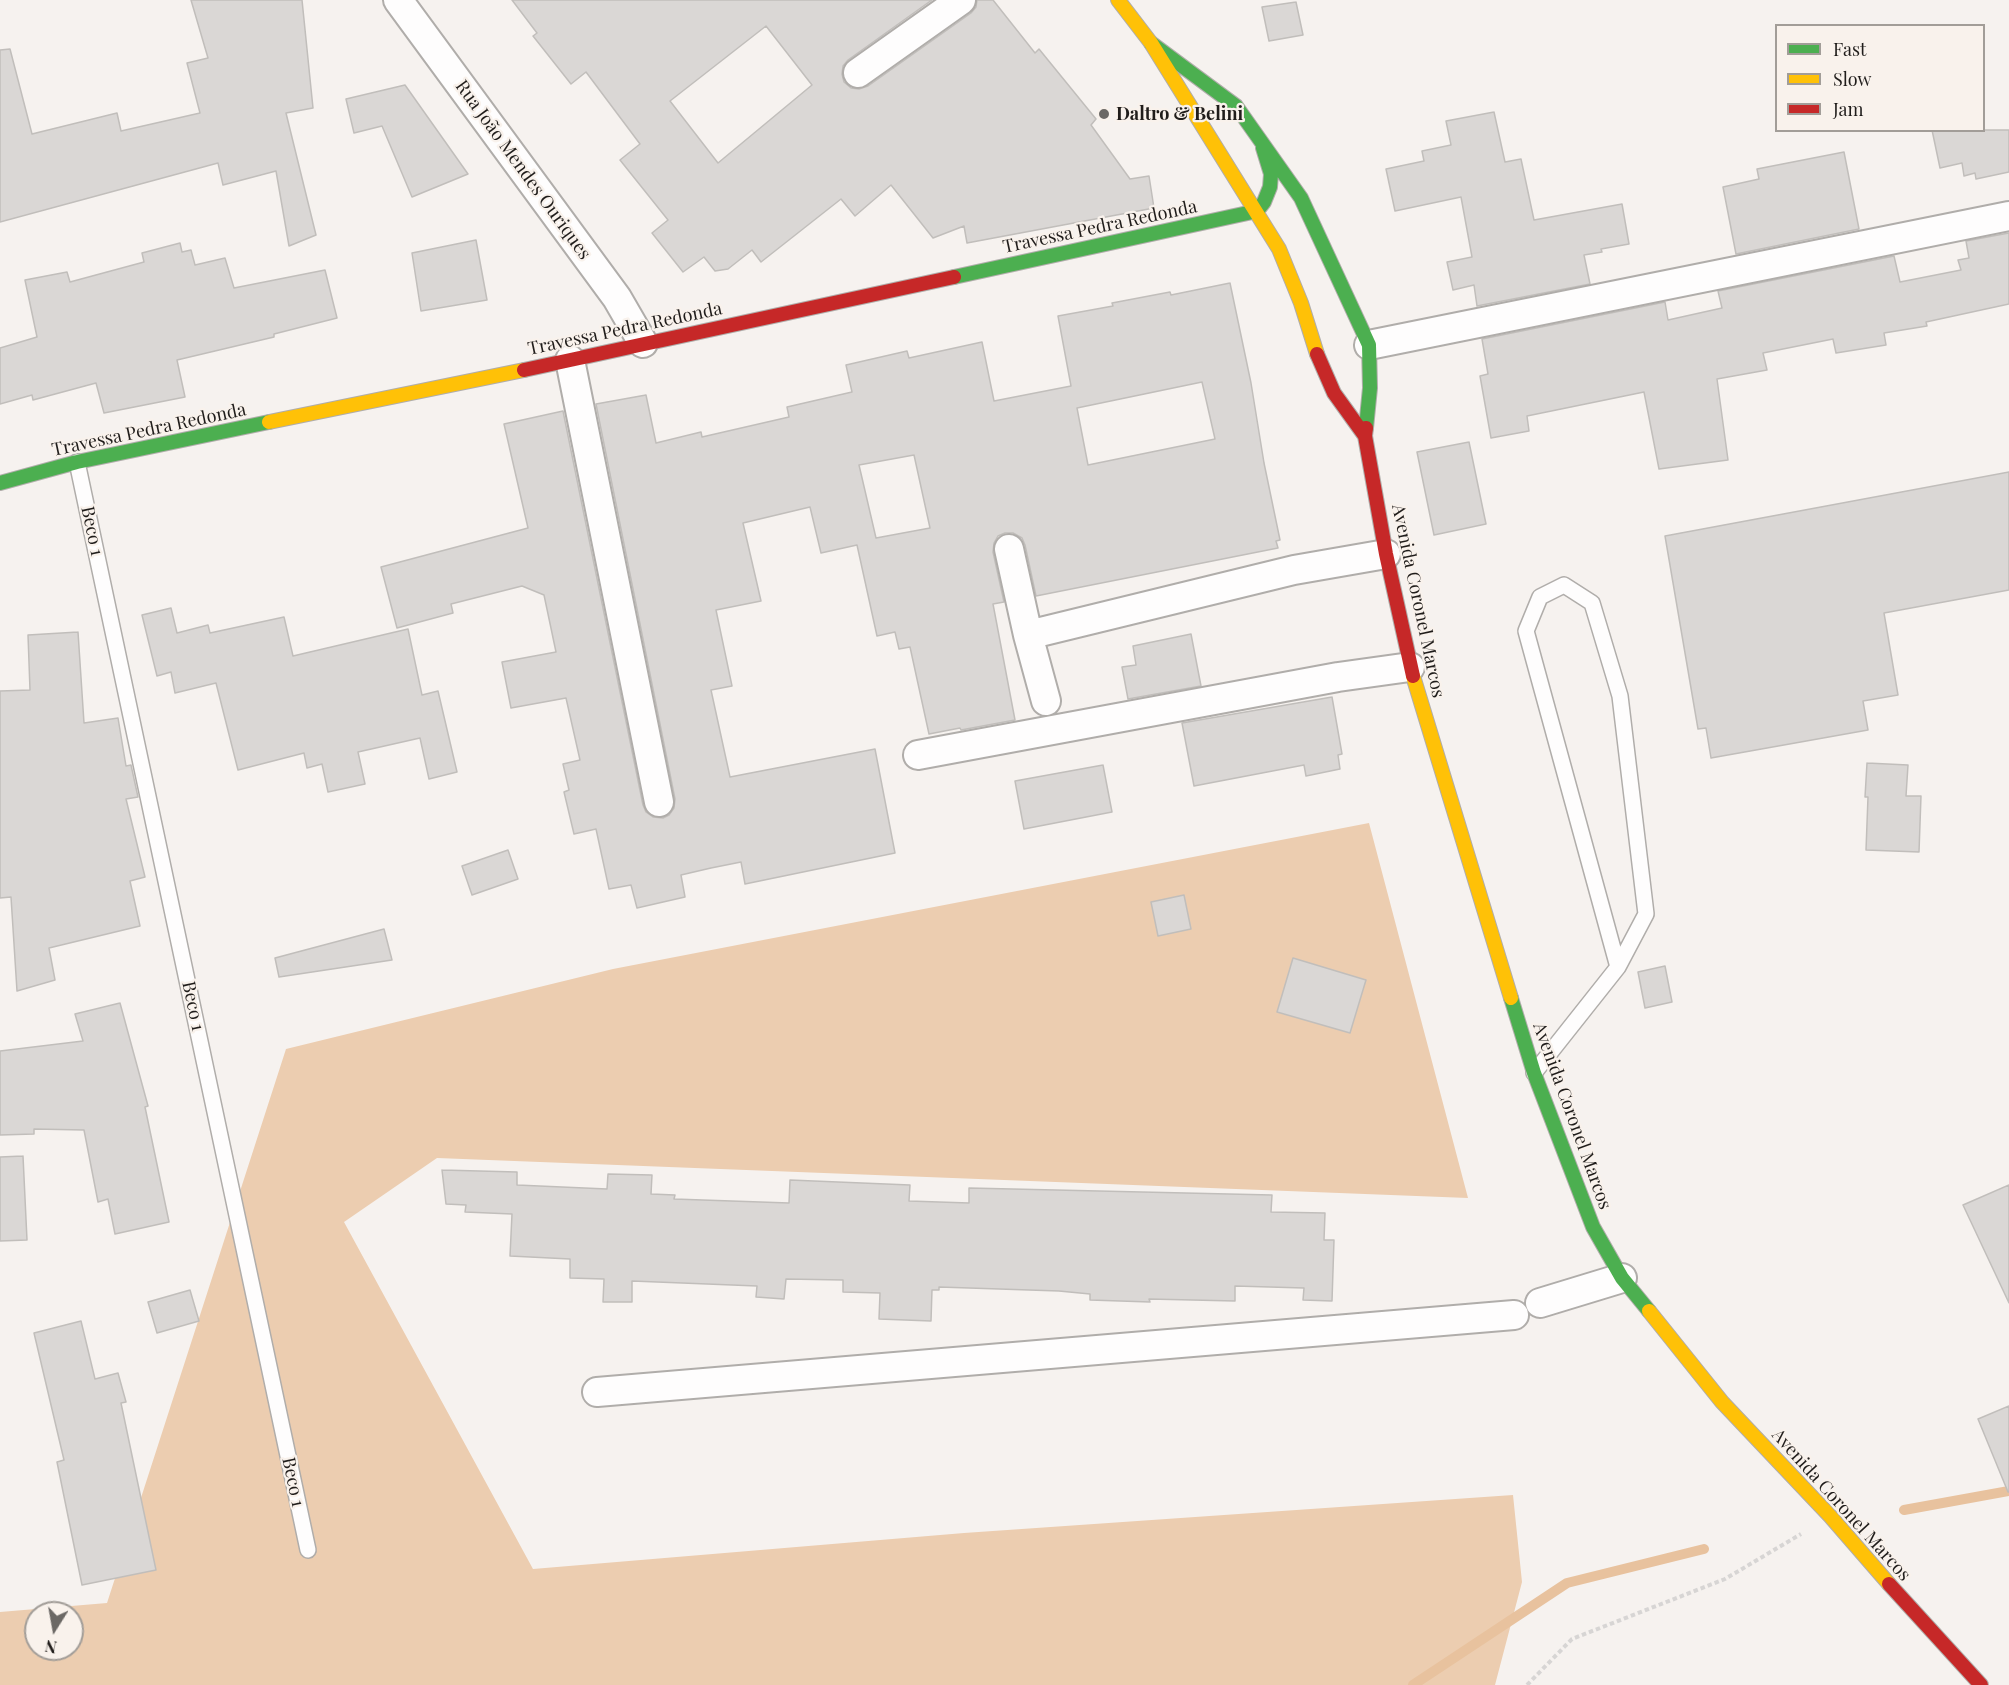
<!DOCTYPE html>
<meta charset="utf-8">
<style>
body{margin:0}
#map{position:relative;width:2009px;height:1685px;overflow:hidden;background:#f6f2ef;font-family:"Playfair Display",serif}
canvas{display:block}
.legend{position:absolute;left:1775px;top:24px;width:210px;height:108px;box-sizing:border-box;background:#f9f2ec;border:2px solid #a29d98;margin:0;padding:8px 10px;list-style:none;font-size:18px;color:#201d1b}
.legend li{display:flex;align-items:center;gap:12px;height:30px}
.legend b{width:30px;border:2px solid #a29d98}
.north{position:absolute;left:24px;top:1601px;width:60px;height:60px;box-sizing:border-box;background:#f9f2ec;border:2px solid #a29d98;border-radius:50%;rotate:191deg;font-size:16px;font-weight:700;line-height:24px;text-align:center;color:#201d1b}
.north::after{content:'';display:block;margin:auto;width:21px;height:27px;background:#6b6865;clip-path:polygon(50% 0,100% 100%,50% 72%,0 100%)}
</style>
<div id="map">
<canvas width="2009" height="1685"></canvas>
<ul class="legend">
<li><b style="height:8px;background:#4caf50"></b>Fast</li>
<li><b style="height:8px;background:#ffc107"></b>Slow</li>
<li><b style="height:8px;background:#c62828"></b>Jam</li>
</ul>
<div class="north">N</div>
</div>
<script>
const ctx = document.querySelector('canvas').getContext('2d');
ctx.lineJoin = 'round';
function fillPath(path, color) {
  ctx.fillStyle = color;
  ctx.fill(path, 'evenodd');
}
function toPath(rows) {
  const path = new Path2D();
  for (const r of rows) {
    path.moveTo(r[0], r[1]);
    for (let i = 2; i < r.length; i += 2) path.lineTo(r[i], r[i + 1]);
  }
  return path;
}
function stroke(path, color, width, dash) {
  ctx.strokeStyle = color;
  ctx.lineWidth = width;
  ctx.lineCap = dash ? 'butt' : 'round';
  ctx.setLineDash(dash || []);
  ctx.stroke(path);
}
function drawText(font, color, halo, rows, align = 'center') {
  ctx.font = font + ' "Playfair Display",serif';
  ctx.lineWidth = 4.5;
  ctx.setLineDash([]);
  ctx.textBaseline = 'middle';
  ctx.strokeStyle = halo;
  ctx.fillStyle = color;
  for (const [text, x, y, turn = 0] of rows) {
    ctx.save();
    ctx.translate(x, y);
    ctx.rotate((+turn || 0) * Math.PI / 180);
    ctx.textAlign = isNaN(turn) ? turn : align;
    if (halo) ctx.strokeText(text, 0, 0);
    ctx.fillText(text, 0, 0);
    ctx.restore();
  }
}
const forest = toPath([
 [1369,823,1468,1198,437,1158,344,1222,533,1569,964,1533,1513,1495,1522,1582,1495,1685,0,1685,0,1612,107,1603,286,1049,613,969],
 [36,1613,72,1613,72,1649,36,1649]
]);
const stream = toPath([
 [1904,1510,2009,1491],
 [1413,1685,1567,1583,1704,1549]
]);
const building = toPath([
 [191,0,302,0,313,108,286,113,316,235,289,246,276,171,223,185,218,163,0,222,0,50,10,49,32,134,117,113,121,131,200,113,187,63,208,58,191,0],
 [512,0,932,0,848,60,843,66,842,74,844,82,851,88,859,89,868,86,971,13,976,7,977,0,993,0,1035,53,1039,49,1096,119,1091,125,1130,179,1149,176,1154,208,967,243,964,226,933,238,891,185,855,216,841,199,761,262,752,250,728,269,715,271,704,257,683,272,652,233,668,220,620,160,640,144,586,72,571,84,533,36,537,33,512,0],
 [766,26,812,85,718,163,670,101,766,26],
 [1296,2,1303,35,1269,41,1262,7,1296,2],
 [405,85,468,174,412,197,382,126,354,133,346,99,405,85],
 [1494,112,1505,162,1521,159,1534,220,1622,204,1629,244,1601,249,1602,252,1584,255,1590,284,1477,306,1474,285,1453,290,1447,262,1472,257,1461,197,1395,211,1386,169,1424,161,1422,151,1451,145,1446,121,1494,112],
 [1932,130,2009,130,2009,172,1976,179,1975,173,1964,176,1962,163,1940,168,1932,130],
 [1844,152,1859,229,1736,254,1723,187,1759,179,1757,169,1844,152],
 [2009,233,2009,304,1926,322,1927,326,1884,333,1886,345,1836,353,1833,339,1763,353,1767,370,1717,379,1728,460,1659,469,1644,392,1527,416,1529,431,1491,438,1480,376,1488,374,1482,339,1665,302,1668,320,1722,308,1718,291,1894,256,1900,282,1961,270,1958,260,1969,258,1966,241,2009,233],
 [476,240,487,300,421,311,412,253,476,240],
 [180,243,182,252,191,250,195,265,225,258,234,288,325,270,337,318,274,334,274,337,177,360,185,397,104,413,96,383,33,400,32,395,0,404,0,348,37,337,25,280,67,272,70,282,144,262,142,253,180,243],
 [1230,283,1251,383,1264,463,1280,540,1276,541,1278,548,1036,596,1025,545,1022,538,1013,533,1005,533,998,536,994,543,993,552,1004,602,993,604,1015,720,961,730,960,728,929,734,910,647,899,649,895,632,877,636,857,545,821,553,810,507,743,523,761,601,716,610,732,686,711,690,730,777,875,749,895,853,745,884,741,862,711,868,681,875,685,897,637,908,631,885,609,889,596,829,574,834,564,792,569,790,563,764,580,760,566,698,511,708,502,662,556,652,544,595,522,586,451,604,453,613,397,628,381,567,528,528,504,424,563,411,643,805,646,812,653,817,663,818,669,815,674,808,675,799,596,404,646,395,656,443,701,432,702,437,789,417,787,407,852,392,846,365,907,351,909,358,982,342,994,401,1071,386,1058,316,1113,306,1112,303,1170,292,1171,295,1230,283],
 [1202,382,1215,439,1088,465,1077,408,1202,382],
 [914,455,930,528,876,538,859,465,914,455],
 [1469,442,1486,524,1434,535,1417,452,1469,442],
 [2009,472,2009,590,1884,613,1898,695,1863,701,1868,730,1711,758,1706,728,1698,729,1665,536,2009,472],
 [171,608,177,633,208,625,210,633,284,617,293,656,408,629,422,695,438,691,457,772,429,779,420,738,358,752,365,784,328,792,322,764,307,768,304,753,238,770,216,683,175,693,171,672,157,676,142,615,171,608],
 [78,632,84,723,118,718,126,766,131,765,138,797,126,799,145,877,130,881,140,926,49,948,55,980,17,991,11,897,0,898,0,691,30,690,28,635,78,632],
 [1191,634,1201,686,1128,699,1122,667,1136,665,1133,646,1191,634],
 [1332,697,1342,754,1338,755,1340,769,1306,776,1304,765,1194,786,1182,723,1332,697],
 [1867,763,1908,765,1906,796,1921,796,1919,852,1866,850,1868,797,1865,797,1867,763],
 [1103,765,1112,812,1024,829,1015,781,1103,765],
 [508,850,518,879,472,895,462,866,508,850],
 [1184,895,1191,929,1158,936,1151,902,1184,895],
 [384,929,392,960,279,977,275,958,384,929],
 [1293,958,1366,980,1350,1033,1277,1012,1293,958],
 [1665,966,1672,1002,1645,1008,1638,972,1665,966],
 [120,1003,148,1106,145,1107,169,1222,115,1234,108,1199,98,1202,84,1130,34,1129,34,1134,0,1135,0,1051,83,1041,75,1014,120,1003],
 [23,1156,27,1240,0,1241,0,1157,23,1156],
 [442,1170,517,1172,517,1185,607,1189,608,1174,652,1175,651,1194,675,1195,674,1199,789,1203,790,1180,910,1185,909,1201,969,1203,969,1188,1272,1195,1271,1212,1325,1213,1324,1240,1334,1240,1332,1301,1303,1300,1304,1288,1235,1286,1235,1301,1149,1299,1150,1302,1090,1300,1090,1294,1059,1291,939,1287,939,1290,932,1290,931,1321,879,1319,880,1293,843,1292,843,1280,786,1279,784,1299,756,1297,757,1286,632,1281,632,1302,603,1302,604,1279,570,1278,570,1259,510,1256,512,1214,465,1212,466,1205,446,1204,442,1170],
 [2009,1185,2009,1303,1963,1205,2009,1185],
 [190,1290,199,1321,157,1333,148,1302,190,1290],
 [81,1321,95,1379,118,1373,126,1402,121,1403,156,1570,82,1585,57,1462,64,1460,34,1333,81,1321],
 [2009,1406,2009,1492,2008,1492,1978,1419,2009,1406]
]);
const path = toPath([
 [1527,1685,1572,1639,1725,1579,1801,1534]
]);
const lane = toPath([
 [77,462,308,1550],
 [1534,1073,1618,967,1646,914,1620,696,1592,603,1564,585,1540,597,1526,631,1618,967]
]);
const street = toPath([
 [398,0,617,298,643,343],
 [858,73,961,0],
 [1369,345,2009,216],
 [570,360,659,802],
 [1009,549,1028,635,1046,701],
 [1028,635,1294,570,1386,554],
 [918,755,1338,677,1410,667],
 [1540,1303,1622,1278],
 [597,1392,1514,1315]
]);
const fast = toPath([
 [1151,43,1236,106,1301,198,1369,345,1370,388,1366,428],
 [954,277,1257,211,1264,202,1270,187,1271,174,1263,148],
 [0,483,77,462,269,422],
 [1511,998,1534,1073,1593,1227,1622,1278,1649,1311]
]);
const slow = toPath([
 [1118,0,1151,43,1279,249,1301,303,1317,354],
 [269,422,524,370],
 [1413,676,1511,998],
 [1649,1311,1722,1402,1830,1516,1889,1584]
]);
const jam = toPath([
 [1317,354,1334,393,1365,436],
 [524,370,954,277],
 [1366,428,1365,436,1386,554,1413,676],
 [1889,1584,1981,1685]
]);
const markers = [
 [1104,114,6,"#6b6865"]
];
const poiNames = [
 ["Daltro & Belini",1116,114]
];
const streetNames = [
 ["Rua João Mendes Ouriques",523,170,54],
 ["Travessa Pedra Redonda",1100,227,-12],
 ["Travessa Pedra Redonda",625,329,-12],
 ["Travessa Pedra Redonda",149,430,-12],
 ["Beco 1",92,531,78],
 ["Avenida Coronel Marcos",1418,601,78],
 ["Beco 1",193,1006,78],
 ["Avenida Coronel Marcos",1572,1116,70],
 ["Beco 1",293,1482,78],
 ["Avenida Coronel Marcos",1841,1505,48]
];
fillPath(forest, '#eccdb0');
stroke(stream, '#e8c29e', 10);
fillPath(building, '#dad7d5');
stroke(building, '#c1bebb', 1.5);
stroke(lane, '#b0adaa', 18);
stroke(street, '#b0adaa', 32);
stroke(fast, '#b0adaa', 16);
stroke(slow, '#b0adaa', 16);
stroke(jam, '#b0adaa', 16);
stroke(path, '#d7d5d4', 4, [4.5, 3]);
stroke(lane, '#fefdfd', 15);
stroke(street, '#fefdfd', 28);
stroke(fast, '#4caf50', 14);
stroke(slow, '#ffc107', 14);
stroke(jam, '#c62828', 14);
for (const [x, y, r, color] of markers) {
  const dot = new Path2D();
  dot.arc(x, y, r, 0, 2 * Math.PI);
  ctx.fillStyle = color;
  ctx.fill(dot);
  stroke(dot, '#f9f2ec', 2);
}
drawText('bold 18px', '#201d1b', '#f9f2ec', poiNames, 'left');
drawText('18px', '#201d1b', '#f9f2ec', streetNames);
</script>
